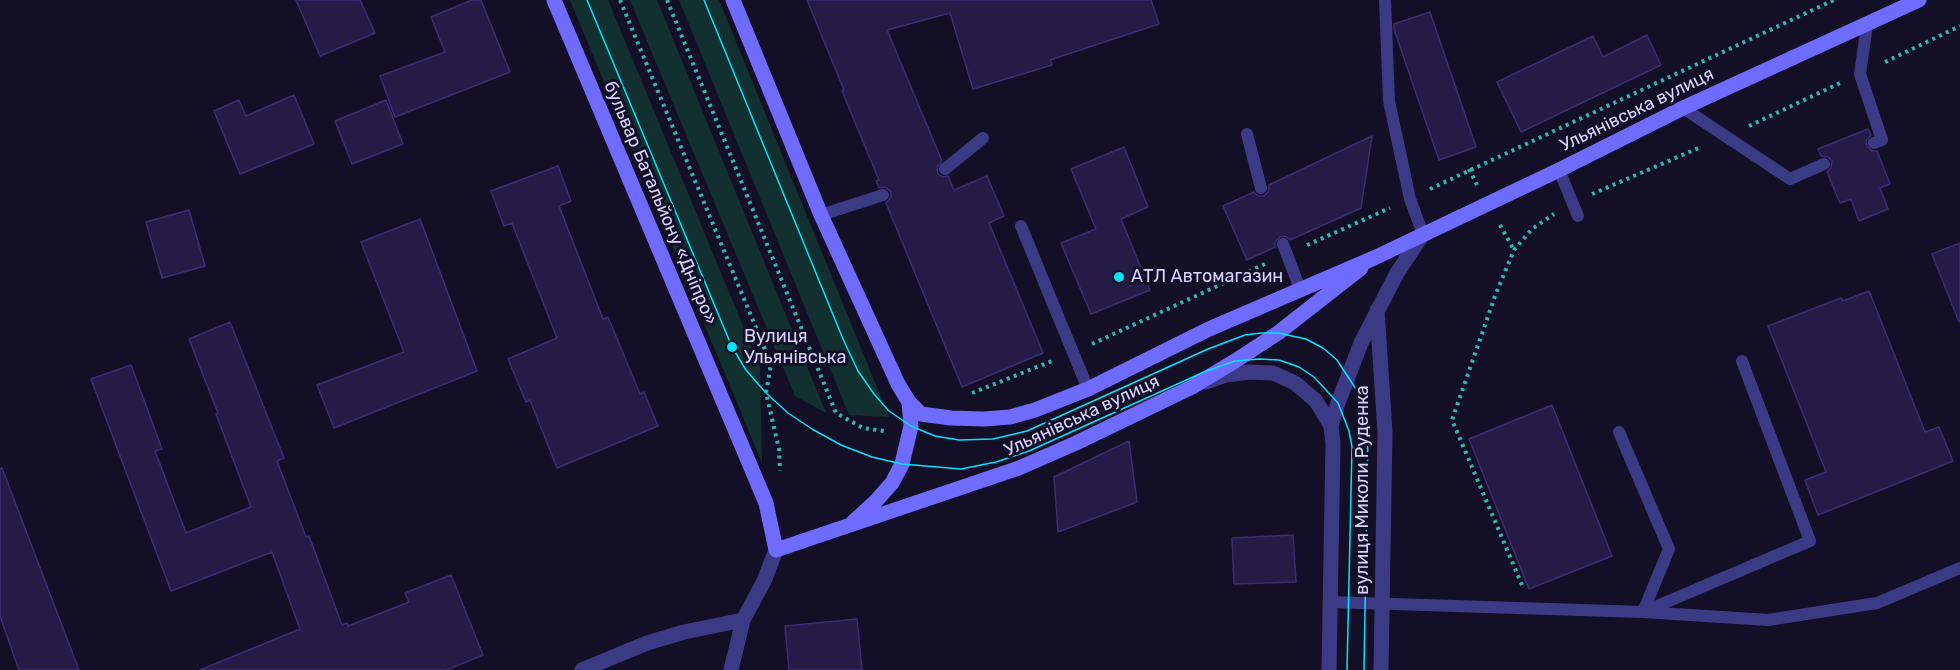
<!DOCTYPE html>
<meta charset="utf-8">
<style>
body{margin:0}
canvas{display:block;background:#130f26}
</style>
<canvas width="1960" height="670"></canvas>
<script>
const ctx = document.querySelector('canvas').getContext('2d');
ctx.lineJoin = 'round';
function fillPath(path, color) {
  ctx.fillStyle = color;
  ctx.fill(path, 'evenodd');
}
function toPath(rows) {
  const path = new Path2D();
  for (const r of rows) {
    path.moveTo(r[0], r[1]);
    for (let i = 2; i < r.length; i += 2) path.lineTo(r[i], r[i + 1]);
  }
  return path;
}
function stroke(path, color, width, dash) {
  ctx.strokeStyle = color;
  ctx.lineWidth = width;
  ctx.lineCap = dash ? 'butt' : 'round';
  ctx.setLineDash(dash || []);
  ctx.stroke(path);
}
function drawText(font, color, halo, rows, align = 'center') {
  ctx.font = font + ' Rubik,sans-serif';
  ctx.lineWidth = 6;
  ctx.setLineDash([]);
  ctx.textBaseline = 'middle';
  ctx.strokeStyle = halo;
  ctx.fillStyle = color;
  for (const [text, x, y, turn = 0] of rows) {
    ctx.save();
    ctx.translate(x, y);
    ctx.rotate((+turn || 0) * Math.PI / 180);
    ctx.textAlign = isNaN(turn) ? turn : align;
    if (halo) ctx.strokeText(text, 0, 0);
    ctx.fillText(text, 0, 0);
    ctx.restore();
  }
}
const green = toPath([
 [570,0,608,0,760,367,762,463],
 [630,0,657,0,826,413,795,396],
 [679,0,719,0,889,417,849,415]
]);
const building = toPath([
 [296,0,360,0,375,33,320,56,296,0],
 [472,0,481,0,510,72,395,117,380,76,445,52,431,17,472,0],
 [807,0,1151,0,1159,24,1050,60,1052,65,973,89,950,13,887,30,942,161,937,167,938,174,943,177,948,176,954,190,987,176,1004,216,989,223,1043,353,962,387,886,203,891,197,891,192,885,187,879,188,876,181,879,180,842,91,844,90,807,0],
 [1430,12,1476,147,1439,160,1394,29,1394,24,1430,12],
 [1647,35,1661,65,1521,132,1497,82,1593,36,1603,57,1647,35],
 [294,95,314,144,240,174,214,111,239,100,246,116,294,95],
 [386,100,403,144,352,164,335,121,386,100],
 [1868,129,1871,135,1866,141,1867,146,1872,151,1877,151,1890,184,1880,188,1888,209,1859,221,1851,199,1840,203,1827,172,1831,168,1832,161,1828,157,1821,156,1818,149,1868,129],
 [1372,136,1361,208,1290,240,1285,236,1280,237,1275,242,1275,247,1247,260,1223,206,1254,192,1258,196,1264,196,1269,191,1269,185,1372,136],
 [1124,147,1148,207,1121,219,1150,290,1091,314,1061,243,1096,229,1071,169,1124,147],
 [558,166,571,201,559,206,603,319,608,317,640,394,644,392,658,426,557,468,530,400,526,402,508,359,557,338,512,223,504,226,491,191,558,166],
 [189,210,205,266,162,278,146,222,189,210],
 [420,219,477,371,334,428,317,385,404,352,361,242,420,219],
 [1960,243,1960,321,1959,322,1932,254,1960,243],
 [1869,291,1925,432,1939,427,1953,461,1818,515,1805,480,1826,472,1768,326,1841,298,1843,301,1869,291],
 [230,322,284,458,277,461,306,537,309,536,342,625,347,623,348,626,409,602,405,593,451,575,483,655,447,670,200,670,300,629,272,552,171,591,91,379,131,365,162,449,155,451,186,533,251,507,216,414,218,413,189,339,230,322],
 [1552,405,1612,556,1529,589,1469,439,1552,405],
 [1129,441,1137,502,1058,532,1054,477,1129,441],
 [2,468,79,670,19,670,0,616,0,469,2,468],
 [1293,535,1296,582,1234,584,1232,538,1293,535],
 [857,619,862,670,789,670,785,626,857,619]
]);
const path = toPath([
 [620,0,771,364,766,393,779,449,780,471],
 [667,0,836,413,863,428,884,431],
 [1885,62,1960,26],
 [1749,126,1840,83],
 [1469,169,1477,185],
 [1430,189,1834,0],
 [1592,194,1701,147],
 [1500,225,1514,250],
 [1307,245,1390,208],
 [1092,344,1267,263],
 [972,393,1052,361],
 [1522,585,1452,420,1495,296,1514,250,1532,229,1554,214]
]);
const lane = toPath([
 [1385,0,1389,101,1410,199,1423,234],
 [1867,25,1860,74,1882,140,1874,143],
 [1683,108,1790,179,1824,164],
 [1247,134,1261,188],
 [945,169,983,138],
 [1559,170,1578,216],
 [821,215,883,195],
 [1021,226,1088,389],
 [1283,244,1300,289],
 [1619,432,1669,549,1643,612,1768,620,1877,603,1960,568],
 [1330,602,1643,612,1810,541,1742,361]
]);
const street = toPath([
 [1377,310,1385,432,1381,670],
 [1206,382,1226,375,1249,372,1273,373,1295,383,1316,401,1331,426,1333,443,1329,670],
 [1331,426,1338,403,1361,343,1397,273,1423,234],
 [582,670,647,643,684,632,743,620],
 [731,670,743,620,764,581,776,550]
]);
const secondary = toPath([
 [554,0,766,503,776,550,1019,468,1076,443,1192,387,1235,361,1278,333,1361,268],
 [733,0,821,215,898,384,909,402,921,414,951,418,984,419,1010,417,1035,410,1088,389,1209,329,1374,258,1559,170,1683,108,1919,0],
 [853,522,875,502,892,483,902,464,911,426,909,402]
]);
const tram = toPath([
 [587,0,732,347,746,370,766,393,788,413,812,429,841,445,872,457,902,464,961,469,996,462,1029,451,1204,372,1235,361,1259,359,1279,360,1299,367,1314,377,1338,403,1349,431,1352,447,1347,670],
 [704,0,843,339,858,371,874,394,889,411,911,426,935,436,959,440,993,439,1027,431,1208,349,1245,335,1261,333,1278,333,1306,339,1323,348,1337,360,1356,389,1364,409,1368,430,1364,670]
]);
const markers = [
 [1119,277,6,"#00e5ff"],
 [732,347,6,"#00e5ff"]
];
const streetNames = [
 ["Ульянівська вулиця",1637,110,-26],
 ["бульвар Батальйону «Дніпро»",660,203,67],
 ["Ульянівська вулиця",1082,416,-25],
 ["вулиця Миколи Руденка",1363,490,-90]
];
const poiNames = [
 ["АТЛ Автомагазин",1131,277],
 ["Вулиця",744,337],
 ["Ульянівська",744,358]
];
fillPath(green, '#12302f');
fillPath(building, '#241b47');
stroke(building, '#3b2d73', 1.5);
stroke(path, '#2fb8b0', 4, [3, 4.5]);
stroke(lane, '#3d3a85', 12);
stroke(street, '#3d3a85', 15);
stroke(secondary, '#6f6bff', 15);
stroke(tram, '#00e5ff', 1.5);
for (const [x, y, r, color] of markers) {
  const dot = new Path2D();
  dot.arc(x, y, r, 0, 2 * Math.PI);
  ctx.fillStyle = color;
  ctx.fill(dot);
  stroke(dot, '#130f26', 2);
}
drawText('18px', '#d9d4ff', '#130f26', streetNames);
drawText('18px', '#d9d4ff', '#130f26', poiNames, 'left');
</script>
